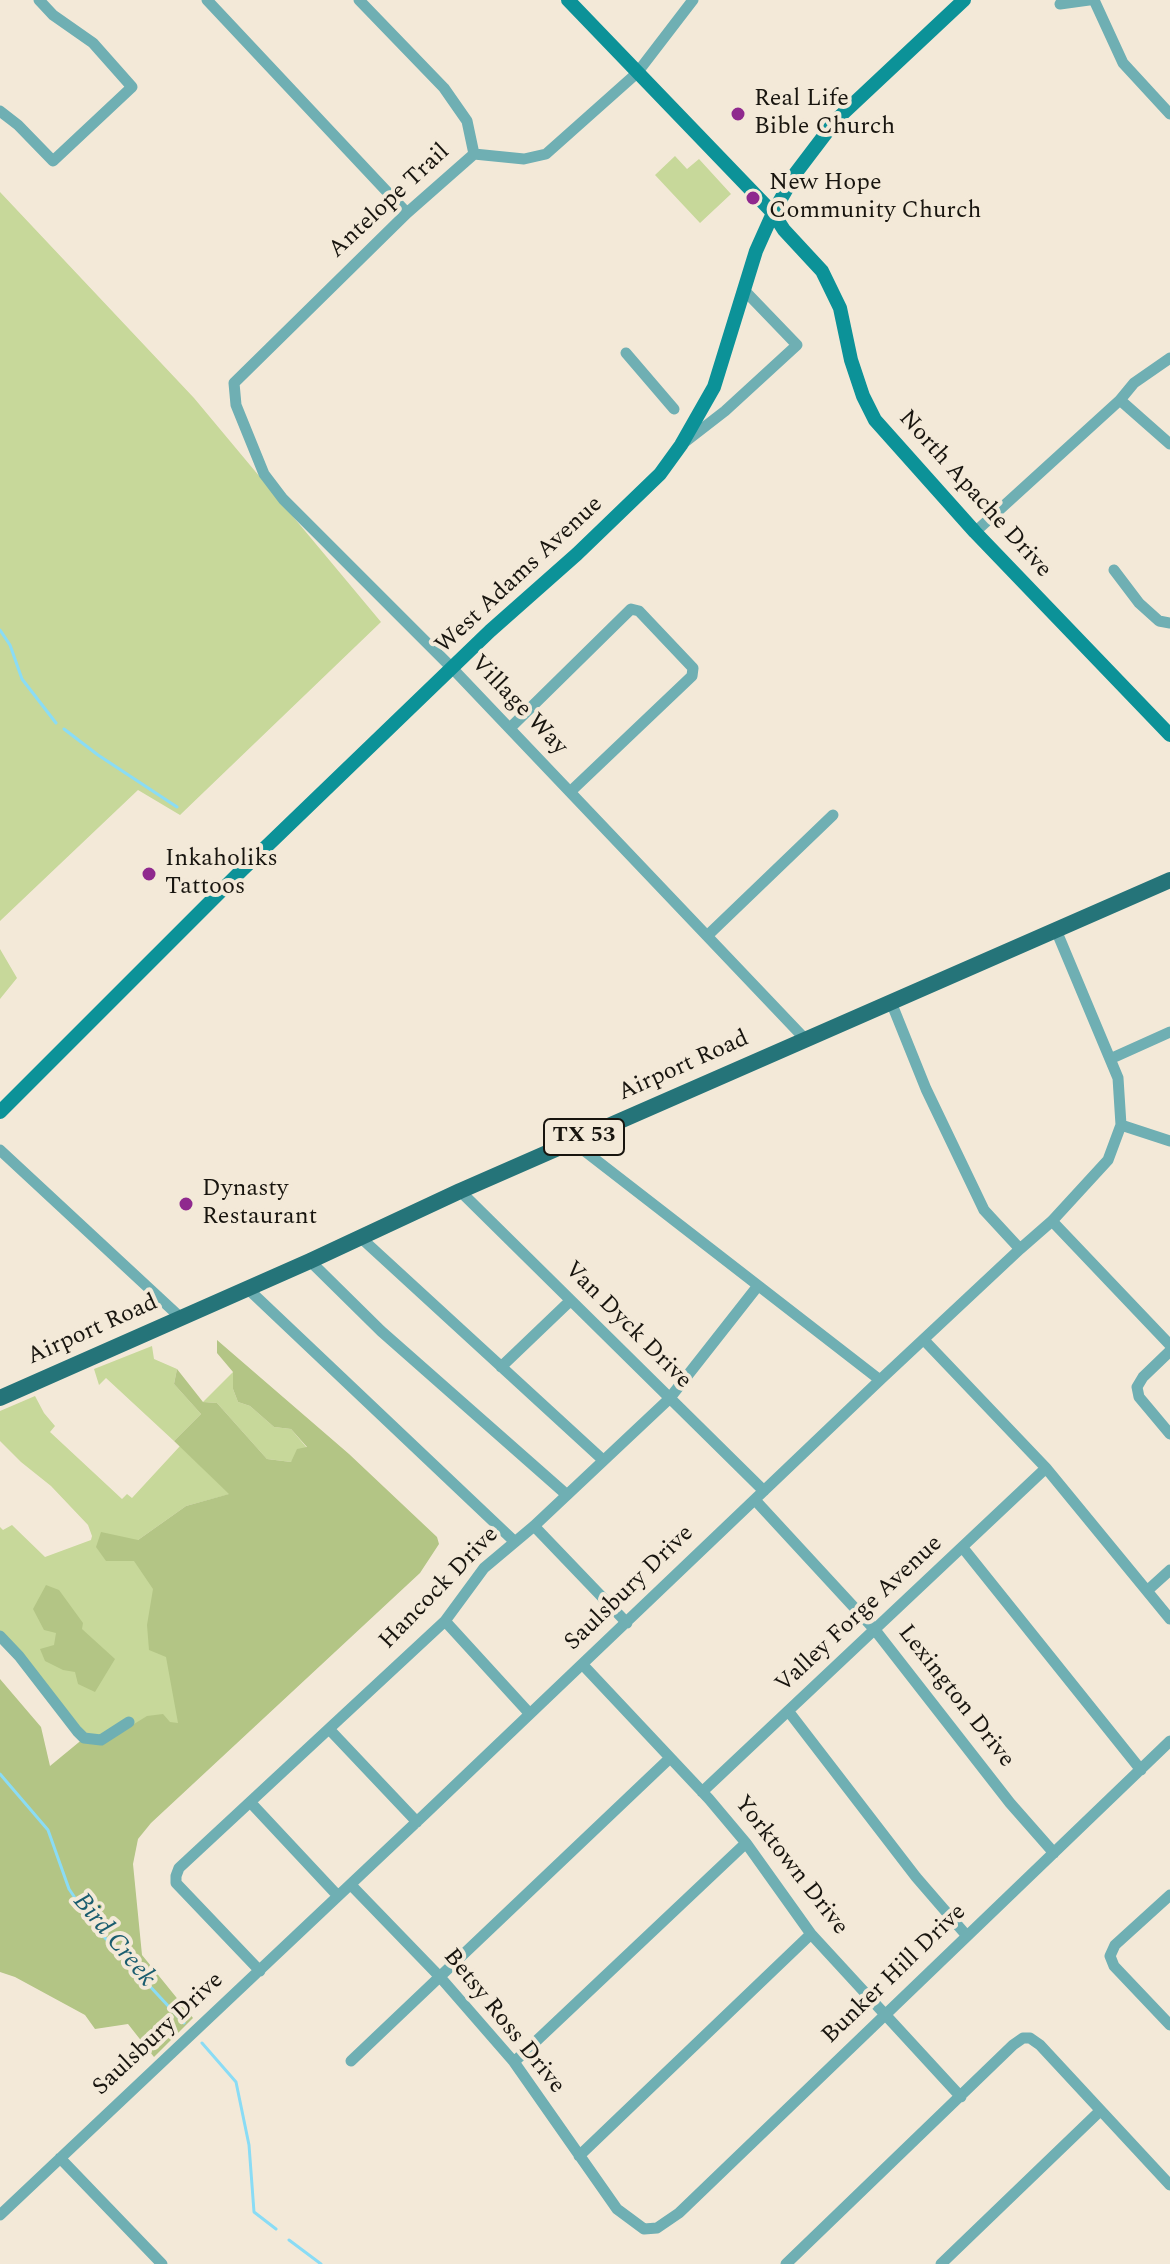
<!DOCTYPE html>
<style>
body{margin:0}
canvas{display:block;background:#f3e9d8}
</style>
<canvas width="1170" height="2264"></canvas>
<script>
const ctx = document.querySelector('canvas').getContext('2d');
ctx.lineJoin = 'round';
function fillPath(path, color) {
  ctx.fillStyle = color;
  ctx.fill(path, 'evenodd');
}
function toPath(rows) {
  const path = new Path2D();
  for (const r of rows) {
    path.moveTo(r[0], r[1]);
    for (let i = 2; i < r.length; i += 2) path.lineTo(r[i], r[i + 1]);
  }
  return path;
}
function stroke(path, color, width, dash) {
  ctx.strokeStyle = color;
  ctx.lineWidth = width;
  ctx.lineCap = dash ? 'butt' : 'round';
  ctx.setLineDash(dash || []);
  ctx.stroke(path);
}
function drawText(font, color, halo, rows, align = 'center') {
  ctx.font = font + ' Spectral,serif';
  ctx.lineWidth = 8;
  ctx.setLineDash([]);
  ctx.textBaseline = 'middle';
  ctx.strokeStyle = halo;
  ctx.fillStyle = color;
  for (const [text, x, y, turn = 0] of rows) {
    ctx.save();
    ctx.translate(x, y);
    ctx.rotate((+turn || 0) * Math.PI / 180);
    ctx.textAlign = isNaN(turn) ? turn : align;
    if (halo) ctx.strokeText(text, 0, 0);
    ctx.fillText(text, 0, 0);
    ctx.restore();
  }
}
const green = toPath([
 [675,156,687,169,699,159,731,194,700,223,655,175],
 [0,192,194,398,381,622,180,815,138,790,0,921],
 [0,949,17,978,0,999],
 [152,1346,154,1359,177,1369,174,1384,201,1414,174,1441,106,1378,99,1385,94,1369],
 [233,1372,233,1389,238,1402,250,1406,274,1427,291,1429,307,1448,291,1462,267,1459,217,1403,203,1402],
 [35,1396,44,1413,55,1426,50,1432,122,1499,127,1494,132,1498,180,1446,230,1494,186,1506,138,1540,96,1547,173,1535,179,1723,134,1724,101,1740,84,1738,0,1636,0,1527,3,1530,12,1525,45,1557,91,1540,92,1536,88,1525,51,1486,21,1462,0,1441,0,1411]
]);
const forest = toPath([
 [217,1340,349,1454,437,1537,439,1544,420,1573,151,1823,138,1839,133,1864,142,1955,193,2018,154,2057,128,2024,95,2029,85,2015,15,1977,0,1972,0,1679,41,1727,50,1766,84,1738,101,1740,129,1722,134,1724,147,1716,163,1714,170,1722,178,1723,166,1657,149,1650,147,1625,153,1589,134,1561,106,1561,96,1547,101,1532,138,1540,186,1506,229,1494,174,1441,201,1414,174,1384,177,1369,203,1402,217,1403,267,1459,291,1462,297,1449,307,1447,291,1429,274,1427,250,1406,238,1402,233,1389,233,1372,217,1353],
 [46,1585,59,1590,83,1623,82,1629,115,1659,95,1692,78,1684,75,1672,63,1670,45,1661,40,1649,54,1645,56,1633,44,1630,33,1609]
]);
const stream = toPath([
 [0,630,10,645,22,679,56,723],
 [64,729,98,755,177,807],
 [0,1774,48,1830,69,1889,94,1926,184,2023],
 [202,2043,236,2082,249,2145,254,2212,276,2229],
 [289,2240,321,2264]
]);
const street = toPath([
 [207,0,407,213],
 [359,0,444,88,467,121,474,154],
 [693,0,637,73,546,154,524,159,474,154,407,213,234,383,236,405,264,474,283,499,453,669,806,1040],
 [1094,0,1123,63,1170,114],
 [1060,4,1089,0],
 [0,111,18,125,53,161,132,87,93,43,53,15,39,0],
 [626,353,674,409],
 [1120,400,1170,444],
 [685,442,725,411,797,345,745,291],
 [975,532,1120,400,1134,383,1170,358],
 [1114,570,1139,603,1159,621,1170,623],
 [510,728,631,609,639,611,693,668,692,676,570,792],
 [707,936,833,815],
 [891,1002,926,1089,984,1210,1020,1249],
 [1110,1059,1170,1032],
 [1121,1125,1170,1141],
 [573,1142,880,1380],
 [0,1150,181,1318],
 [460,1191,764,1491],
 [1052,1221,1170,1345],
 [360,1237,603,1460],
 [310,1261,381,1331,567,1495],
 [247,1288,514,1541],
 [924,1340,1046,1468,1170,1619],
 [1170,1351,1143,1377,1137,1387,1139,1397,1170,1434],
 [501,1367,570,1301],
 [755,1500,875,1630,1010,1803,1054,1853],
 [534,1526,627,1623],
 [963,1548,1141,1770],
 [1148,1590,1170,1570],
 [445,1621,530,1714],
 [0,1636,19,1656,77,1731,84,1738,101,1740,129,1722],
 [583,1665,709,1799,746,1843,811,1934,961,2097],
 [789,1712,916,1877,967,1936],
 [329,1729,417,1822],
 [702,1792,1046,1468],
 [251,1803,338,1896],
 [351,1885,440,1977,514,2062,617,2209,644,2229,657,2228,679,2213,1170,1741],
 [1170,1895,1115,1945,1110,1956,1114,1966,1170,2025],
 [260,1971,176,1883,176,1876,179,1868,445,1621,484,1568,534,1526,669,1399,757,1287],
 [351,2061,670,1758],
 [514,2062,746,1843],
 [579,2156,811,1934],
 [60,2158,162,2264],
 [0,2215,425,1814,880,1380,1020,1249,1052,1221,1108,1160,1121,1125,1118,1078,1056,930],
 [786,2264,1013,2045,1023,2038,1030,2038,1040,2045,1170,2185],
 [941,2264,1100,2111]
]);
const secondary = toPath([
 [568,0,773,213,784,230,822,271,840,308,851,360,863,396,875,420,975,532,1170,735],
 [0,1112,242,870,490,631,577,554,660,474,681,445,714,387,756,251,773,213,795,174,836,120,964,0]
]);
const primary = toPath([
 [0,1398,310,1261,460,1191,1170,880]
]);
const markers = [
 [738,114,8,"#8f298e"],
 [753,198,8,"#8f298e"],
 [149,874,8,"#8f298e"],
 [186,1204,8,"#8f298e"]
];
const shields = [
 [584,1137,80]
];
const shieldNames = [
 ["TX 53",584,1137]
];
const poiNames = [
 ["Real Life",754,100],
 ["Bible Church",754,128],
 ["New Hope",769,184],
 ["Community Church",769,212],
 ["Inkaholiks",165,860],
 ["Tattoos",165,888],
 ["Dynasty",202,1190],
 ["Restaurant",202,1218]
];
const streetNames = [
 ["Antelope Trail",390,202,-43],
 ["North Apache Drive",974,495,48],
 ["West Adams Avenue",520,576,-43],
 ["Village Way",518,706,46],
 ["Airport Road",684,1067,-24],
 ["Van Dyck Drive",627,1326,45],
 ["Airport Road",93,1331,-24],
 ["Hancock Drive",440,1589,-46],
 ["Saulsbury Drive",630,1589,-44],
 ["Valley Forge Avenue",860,1615,-43],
 ["Lexington Drive",955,1697,52],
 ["Yorktown Drive",790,1866,52],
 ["Bunker Hill Drive",895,1975,-44],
 ["Betsy Ross Drive",503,2022,51],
 ["Saulsbury Drive",159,2035,-43]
];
const waterNames = [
 ["Bird Creek",113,1941,50]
];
fillPath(green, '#c7d89a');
fillPath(forest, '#b3c585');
stroke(stream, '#8adcf5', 3);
stroke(street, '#6fafb3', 11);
stroke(secondary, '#0c9298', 14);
stroke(primary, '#257479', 16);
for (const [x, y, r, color] of markers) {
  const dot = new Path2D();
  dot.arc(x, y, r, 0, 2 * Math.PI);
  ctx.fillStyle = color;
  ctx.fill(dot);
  stroke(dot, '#f3e9d8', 3);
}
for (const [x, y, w] of shields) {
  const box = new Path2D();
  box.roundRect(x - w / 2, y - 18, w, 36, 6);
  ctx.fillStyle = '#f3e9d8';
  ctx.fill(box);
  stroke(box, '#18150f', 2);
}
drawText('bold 22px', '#18150f', null, shieldNames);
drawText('24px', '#18150f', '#f3e9d8', poiNames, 'left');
drawText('24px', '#18150f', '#f3e9d8', streetNames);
drawText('italic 26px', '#1a5d6f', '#f3e9d8', waterNames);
</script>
